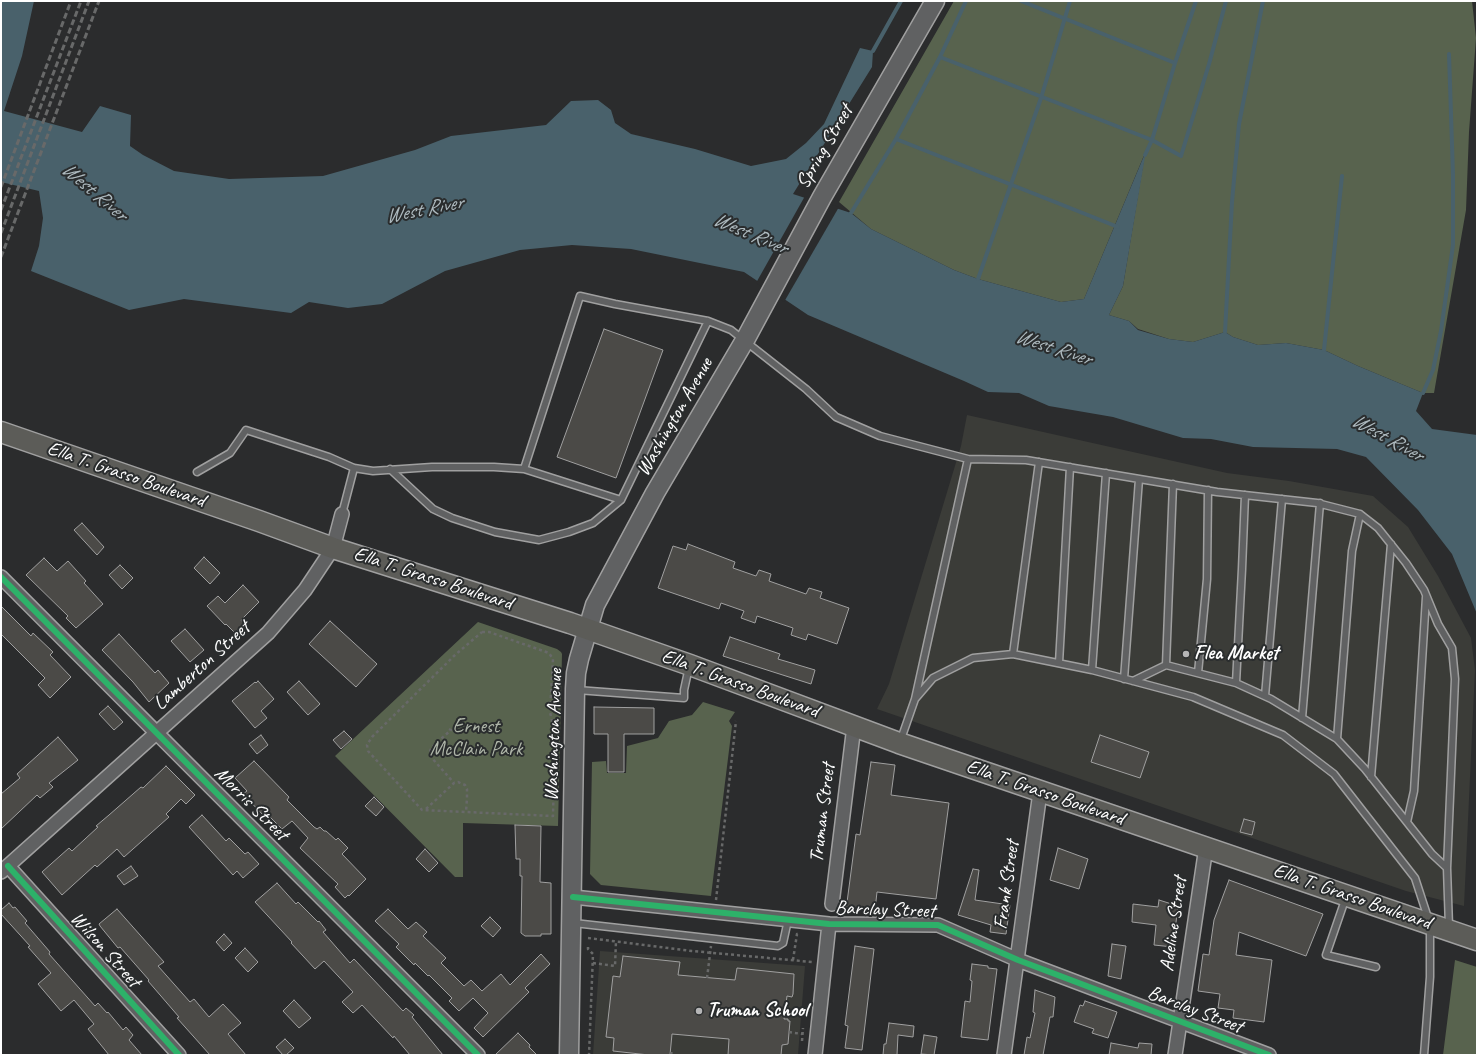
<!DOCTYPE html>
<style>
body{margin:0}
#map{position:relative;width:1478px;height:1056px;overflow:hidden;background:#2b2c2d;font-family:Caveat,sans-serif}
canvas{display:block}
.frame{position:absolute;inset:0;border:2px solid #fff;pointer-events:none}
</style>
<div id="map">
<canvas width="1478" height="1056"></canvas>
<div class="frame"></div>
</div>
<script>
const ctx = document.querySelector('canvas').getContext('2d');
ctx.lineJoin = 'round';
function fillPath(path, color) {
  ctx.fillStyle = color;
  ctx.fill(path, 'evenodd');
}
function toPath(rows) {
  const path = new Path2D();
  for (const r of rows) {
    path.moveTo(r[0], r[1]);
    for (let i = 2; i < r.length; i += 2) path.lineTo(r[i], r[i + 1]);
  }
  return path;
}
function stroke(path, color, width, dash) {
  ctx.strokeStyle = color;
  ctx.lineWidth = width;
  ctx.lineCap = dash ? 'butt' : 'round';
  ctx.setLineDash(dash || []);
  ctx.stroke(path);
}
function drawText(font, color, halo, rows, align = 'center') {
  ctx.font = font + ' Caveat,sans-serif';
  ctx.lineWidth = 4;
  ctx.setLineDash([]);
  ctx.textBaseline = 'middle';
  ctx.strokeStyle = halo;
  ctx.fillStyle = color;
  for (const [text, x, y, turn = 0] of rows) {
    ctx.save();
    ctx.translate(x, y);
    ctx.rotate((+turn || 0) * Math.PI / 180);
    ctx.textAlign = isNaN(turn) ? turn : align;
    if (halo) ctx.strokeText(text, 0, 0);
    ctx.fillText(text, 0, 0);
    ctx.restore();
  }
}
const built = toPath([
 [967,415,1227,473,1289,481,1373,496,1408,527,1438,576,1471,638,1475,670,1464,906,1406,891,877,709,889,684,961,446],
 [600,951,805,966,798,1055,593,1055]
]);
const green = toPath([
 [954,1,1472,1,1476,38,1469,132,1466,210,1434,393,1423,393,1358,366,1324,350,1286,343,1258,345,1233,337,1225,332,1193,342,1169,339,1138,329,1129,321,1109,315,1123,286,1145,153,1084,299,1061,302,978,279,954,270,871,229,839,202],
 [478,622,557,649,561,652,562,654,558,826,463,823,463,877,455,877,335,756],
 [703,702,735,712,729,721,732,726,711,896,601,885,590,874,592,762,606,761,607,773,626,773,627,746,658,738,669,721,692,715],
 [1455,960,1477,967,1477,1055,1443,1055]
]);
const water = toPath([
 [1,1,34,1,22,56,4,111,82,132,100,106,131,115,130,146,143,155,174,171,229,179,323,176,415,150,451,136,546,125,571,101,598,100,611,110,615,123,631,134,695,149,751,166,786,159,806,143,824,124,860,48,873,51,872,67,793,194,851,213,871,229,954,270,978,279,1061,302,1084,299,1146,151,1123,286,1109,315,1129,321,1138,330,1169,339,1193,342,1225,332,1233,337,1258,345,1286,343,1324,350,1358,366,1423,393,1416,411,1432,429,1477,435,1477,614,1452,554,1418,510,1366,457,1337,449,1253,447,1211,439,1183,438,1113,417,1049,406,1019,393,988,392,964,381,808,315,744,272,631,249,572,245,520,250,445,271,382,304,348,308,309,302,291,313,184,299,129,310,31,271,39,246,43,218,39,191,1,182]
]);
const pier = toPath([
 [805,196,839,207,784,302,756,283]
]);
const stream = toPath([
 [1021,1,1175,63],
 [873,51,901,1],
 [940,57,1152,140,1175,63,1196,1],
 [896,139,1118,227],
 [1145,155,1152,140,1181,156,1209,64,1226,1],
 [851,213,896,139,940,57,966,1],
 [978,279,1041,98,1070,1],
 [1225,332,1232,202,1239,124,1263,1],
 [1324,350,1342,176],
 [1423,393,1433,370,1441,331,1453,245,1453,175,1449,54]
]);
const building = toPath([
 [604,329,663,350,616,478,557,457,604,329],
 [82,523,104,547,97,555,74,530,82,523],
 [688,544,735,562,733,568,756,576,759,570,771,574,769,581,806,594,809,588,822,592,820,598,849,608,837,644,808,634,806,640,791,635,793,628,757,616,755,623,741,618,744,611,721,603,719,609,658,588,673,546,686,550,688,544],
 [204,557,220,573,210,584,194,568,204,557],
 [44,558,57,571,68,561,86,581,84,583,103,604,76,628,66,618,68,616,26,575,44,558],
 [120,565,133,578,122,589,109,575,120,565],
 [243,585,259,602,241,620,244,624,235,633,226,624,225,625,207,606,218,596,225,603,243,585],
 [1,606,31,636,33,633,53,652,50,655,71,677,50,698,38,685,45,678,1,634,1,606],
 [330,621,377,664,356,687,309,644,330,621],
 [185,629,204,650,190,662,171,641,185,629],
 [119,634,155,673,158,670,169,683,149,702,133,682,102,650,119,634],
 [730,637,780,654,778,659,815,670,811,684,723,656,730,637],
 [258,681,274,699,261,711,267,718,255,728,232,701,255,682,256,683,258,681],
 [299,681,320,704,308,715,287,692,299,681],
 [108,706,123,722,114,730,99,714,108,706],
 [594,707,654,708,654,734,624,734,624,772,608,772,608,734,594,734,594,707],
 [344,731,352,739,341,749,333,740,344,731],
 [261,735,268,745,257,754,249,744,261,735],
 [1100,735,1149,752,1140,778,1091,762,1100,735],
 [58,737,78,760,49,783,53,787,40,798,37,795,1,829,1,794,20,778,17,774,58,737],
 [254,761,289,797,287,800,314,827,317,829,320,827,324,831,326,831,336,840,338,838,348,848,342,854,366,879,349,896,348,895,345,898,335,887,338,884,300,848,308,838,292,821,282,829,266,813,264,816,243,794,247,791,235,778,254,761],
 [871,762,895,765,891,795,949,803,936,899,877,892,875,910,846,910,856,834,860,835,871,762],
 [166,766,195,795,186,804,181,799,166,814,169,817,124,857,117,849,97,867,95,865,62,895,42,872,69,848,72,851,98,827,96,826,109,815,141,787,143,788,166,766],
 [374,797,384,807,376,816,365,806,374,797],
 [202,815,226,841,229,838,245,854,248,852,259,864,243,878,237,871,233,875,189,827,202,815],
 [1244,819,1255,822,1252,835,1240,832,1244,819],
 [515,825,541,826,540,882,551,883,551,934,541,934,541,936,525,936,521,933,522,876,520,876,520,859,516,859,515,825],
 [1058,848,1088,859,1079,889,1050,880,1058,848],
 [425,849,438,863,429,872,416,859,425,849],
 [131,866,138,876,124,885,117,876,131,866],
 [973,869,979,870,975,900,1010,905,1006,934,990,932,991,925,958,915,973,869],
 [1229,880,1323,914,1306,956,1239,932,1236,955,1272,960,1264,1022,1233,1018,1234,1010,1218,1008,1220,994,1198,991,1203,954,1209,955,1214,920,1229,880],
 [277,883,296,904,298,902,318,922,319,921,326,930,323,932,350,963,354,959,403,1011,406,1008,414,1015,412,1017,443,1055,410,1055,394,1036,393,1038,362,1005,353,1013,342,1002,353,992,324,961,315,969,291,943,292,942,255,902,277,883],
 [1159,900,1178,906,1173,947,1154,945,1156,925,1132,922,1133,904,1158,907,1159,900],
 [9,903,13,908,15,907,27,921,25,923,50,952,49,954,95,1006,98,1003,107,1013,108,1012,123,1030,126,1027,133,1035,129,1040,142,1055,109,1055,88,1029,94,1024,74,1000,61,1011,38,984,51,973,28,947,30,946,1,914,1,910,9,903],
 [117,909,164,962,158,966,190,1002,194,999,209,1017,223,1004,241,1023,228,1034,246,1055,210,1055,177,1018,179,1017,148,981,149,980,120,947,118,948,100,926,99,924,117,909],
 [388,909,408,929,416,922,427,932,423,936,446,958,441,963,464,986,471,980,482,991,501,974,510,985,541,954,550,964,525,988,529,992,483,1037,474,1028,488,1013,473,998,459,1011,449,1001,452,998,429,975,428,976,415,963,414,965,396,947,399,944,375,921,388,909],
 [490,917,501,928,493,937,481,926,490,917],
 [224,934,232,943,224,951,216,942,224,934],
 [1112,944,1126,946,1121,979,1108,976,1112,944],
 [855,946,874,949,862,1050,845,1048,848,1026,845,1025,855,946],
 [245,948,258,962,248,972,235,958,245,948],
 [623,956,680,962,678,975,735,980,737,968,794,974,793,994,792,997,787,996,784,1019,788,1019,788,1021,790,1021,788,1044,782,1045,781,1055,728,1055,729,1039,672,1034,670,1055,649,1055,613,1051,614,1038,606,1037,613,976,620,977,623,956],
 [972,964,988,966,988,968,997,969,988,1040,961,1037,965,1001,970,1002,972,981,970,980,972,964],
 [1035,990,1055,997,1053,1017,1050,1017,1043,1055,1024,1055,1027,1037,1030,1038,1035,1013,1033,1012,1035,990],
 [294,1000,311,1018,299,1028,283,1011,294,1000],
 [1085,1001,1117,1012,1108,1038,1092,1033,1094,1029,1074,1022,1080,1005,1083,1006,1085,1001],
 [889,1023,914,1026,913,1037,898,1035,897,1055,883,1055,884,1044,886,1044,889,1023],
 [518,1033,530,1045,529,1047,537,1055,495,1055,518,1033],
 [924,1035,937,1037,934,1055,921,1054,924,1035],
 [285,1039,294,1048,286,1055,283,1055,276,1047,285,1039],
 [1111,1043,1138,1048,1139,1043,1152,1044,1151,1055,1109,1055,1111,1043]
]);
const path = toPath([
 [482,632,489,632,549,653,553,659,550,712,555,733,553,816,422,810,368,751,367,745,372,737,455,655,482,632],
 [449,729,451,730,431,748,430,752,431,757,454,783],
 [426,809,454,783,458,782,465,785,467,789,467,798,466,812],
 [716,900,736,721],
 [588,938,692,951,812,962],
 [588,947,588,949,593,954,589,1055],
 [793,960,797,934,798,934],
 [593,963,615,966,616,941],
 [707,978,711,946],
 [789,1032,802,1034],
 [802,1041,803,1028],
 [671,1055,672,1050]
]);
const service = toPath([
 [968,459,1026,460,1217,492,1317,503,1360,514,1378,528,1406,563,1424,590,1438,624,1452,648,1455,679,1447,868,1449,927],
 [390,469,433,509,452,518,495,532,539,540,569,532,593,523,621,500],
 [524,469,580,296,615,304,708,321,731,330,806,389,836,417,880,436,968,459,915,699],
 [197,472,230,453,246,430,329,457,354,468,373,471,432,467,494,467,524,469,621,500,708,321],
 [342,514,354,468],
 [1013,654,1039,462],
 [1059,663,1070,467],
 [1166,665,1173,484],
 [1092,670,1106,473],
 [1198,673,1207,579,1208,490],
 [1124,679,1139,479],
 [1133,681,1166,665,1236,683,1271,699,1337,739,1365,769,1432,854,1447,868],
 [1236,683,1242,569,1245,495],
 [577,690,684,698,684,690,689,667],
 [1265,696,1282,499],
 [1302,718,1320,503],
 [1337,739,1352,551,1360,514],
 [900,742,915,699,933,678,973,658,1013,654,1092,670,1193,697,1283,735,1334,774,1415,878,1430,924,1430,977,1424,1055],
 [1371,777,1391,544],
 [1407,822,1414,791,1426,597],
 [1346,897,1326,955,1376,967],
 [574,923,778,946,783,943,788,920]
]);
const minor = toPath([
 [1,577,478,1055],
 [8,866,179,1055],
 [1,872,268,633,305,590,333,548,342,514],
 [573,897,829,924,938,925,1018,960,1269,1055],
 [832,904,854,726],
 [815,1055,829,924],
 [1004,1055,1040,792],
 [1175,1055,1206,847]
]);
const secondary = toPath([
 [569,1055,575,689,576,673,579,659,595,605,655,493,745,340,822,197,935,1]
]);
const primary = toPath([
 [1,432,259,521,333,548,570,623,690,665,899,743,1477,940]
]);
const rail = toPath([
 [1,187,71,1],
 [1,210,81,1],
 [1,233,89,1],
 [1,257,99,1]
]);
const cycleway = toPath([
 [1,577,478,1055],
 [8,866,179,1055],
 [573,897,829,924,938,925,1018,960,1269,1055]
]);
const markers = [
 [1186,654,4,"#b5b5b6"],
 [699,1011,4,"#b5b5b6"]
];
const streetNames = [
 ["Spring Street",825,147,-60],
 ["Washington Avenue",675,417,-60],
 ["Ella T. Grasso Boulevard",126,475,19],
 ["Ella T. Grasso Boulevard",433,579,18],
 ["Lamberton Street",202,666,-42],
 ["Ella T. Grasso Boulevard",740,684,20],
 ["Washington Avenue",554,735,-88],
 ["Ella T. Grasso Boulevard",1045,793,19],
 ["Morris Street",251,804,45],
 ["Truman Street",823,813,-83],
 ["Frank Street",1007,885,-82],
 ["Ella T. Grasso Boulevard",1352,897,19],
 ["Barclay Street",885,910,2],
 ["Adeline Street",1174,924,-82],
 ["Wilson Street",105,950,48],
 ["Barclay Street",1195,1010,21]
];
const poiNames = [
 ["Flea Market",1194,654],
 ["Truman School",707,1011]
];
const parkNames = [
 ["Ernest",476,727],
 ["McClain Park",476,750]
];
const waterNames = [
 ["West River",94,192,40],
 ["West River",424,210,-11],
 ["West River",750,234,23],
 ["West River",1053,348,18],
 ["West River",1387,438,29]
];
fillPath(built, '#3b3c38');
fillPath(green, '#58634e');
fillPath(water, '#49616b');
fillPath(pier, '#2b2c2d');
stroke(stream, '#49616b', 4);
fillPath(building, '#4b4a47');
stroke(building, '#a0a0a0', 1);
stroke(service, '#a0a0a0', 9);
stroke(minor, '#a0a0a0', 16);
stroke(secondary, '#a0a0a0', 21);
stroke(primary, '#a0a0a0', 23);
stroke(path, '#686969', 2.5, [3, 3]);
stroke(service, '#606162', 6);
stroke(minor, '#606162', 13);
stroke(secondary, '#606162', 18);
stroke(primary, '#5c5c58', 20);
stroke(rail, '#686969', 3, [6, 3]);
stroke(cycleway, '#2db169', 6);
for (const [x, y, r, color] of markers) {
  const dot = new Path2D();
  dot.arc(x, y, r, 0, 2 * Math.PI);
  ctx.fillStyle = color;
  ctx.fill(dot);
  stroke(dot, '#2a2d2e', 1.5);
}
drawText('20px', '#fff', '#2a2d2e', streetNames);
drawText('bold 20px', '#fff', '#2a2d2e', poiNames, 'left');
drawText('20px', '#afb6a9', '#2a2d2e', parkNames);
drawText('italic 21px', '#aebabf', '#2a2d2e', waterNames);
</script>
